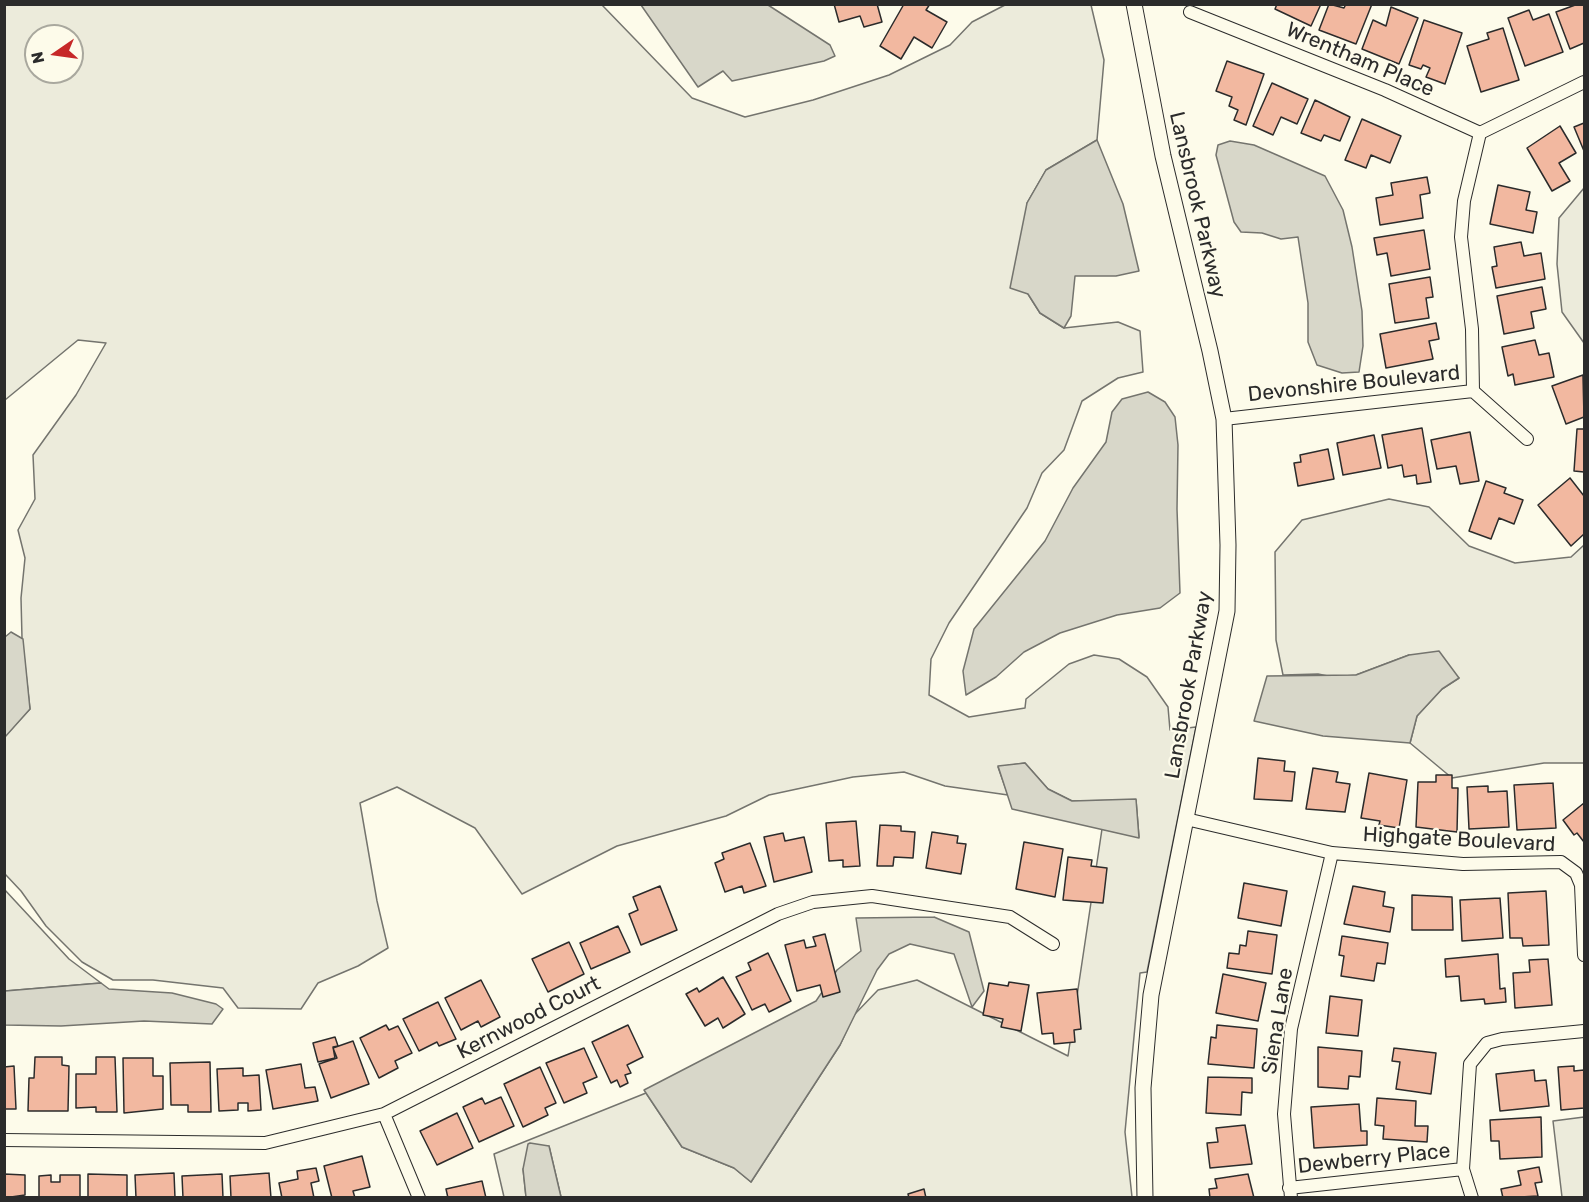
<!DOCTYPE html>
<style>
body{margin:0}
#map{position:relative;width:1589px;height:1202px;overflow:hidden;background:#fdfbea;font-family:Rubik,sans-serif}
canvas{display:block}
.frame{position:absolute;inset:0;border:6px solid #2b2b2b;pointer-events:none}
.north{position:absolute;left:24px;top:24px;width:60px;height:60px;box-sizing:border-box;background:#fdfbea;border:2px solid #a9a89e;border-radius:50%;rotate:257deg;font-size:16px;font-weight:700;line-height:24px;text-align:center;color:#2b2b2b}
.north::after{content:'';display:block;margin:auto;width:21px;height:27px;background:#c62828;clip-path:polygon(50% 0,100% 100%,50% 72%,0 100%)}
</style>
<div id="map">
<canvas width="1589" height="1202"></canvas>
<div class="frame"></div>
<div class="north">N</div>
</div>
<script>
const ctx = document.querySelector('canvas').getContext('2d');
ctx.lineJoin = 'round';
function fillPath(path, color) {
  ctx.fillStyle = color;
  ctx.fill(path, 'evenodd');
}
function toPath(rows) {
  const path = new Path2D();
  for (const r of rows) {
    path.moveTo(r[0], r[1]);
    for (let i = 2; i < r.length; i += 2) path.lineTo(r[i], r[i + 1]);
  }
  return path;
}
function stroke(path, color, width, dash) {
  ctx.strokeStyle = color;
  ctx.lineWidth = width;
  ctx.lineCap = dash ? 'butt' : 'round';
  ctx.setLineDash(dash || []);
  ctx.stroke(path);
}
function drawText(font, color, halo, rows, align = 'center') {
  ctx.font = font + ' Rubik,sans-serif';
  ctx.lineWidth = 4.5;
  ctx.setLineDash([]);
  ctx.textBaseline = 'middle';
  ctx.strokeStyle = halo;
  ctx.fillStyle = color;
  for (const [text, x, y, turn = 0] of rows) {
    ctx.save();
    ctx.translate(x, y);
    ctx.rotate((+turn || 0) * Math.PI / 180);
    ctx.textAlign = isNaN(turn) ? turn : align;
    if (halo) ctx.strokeText(text, 0, 0);
    ctx.fillText(text, 0, 0);
    ctx.restore();
  }
}
const green = toPath([
 [5,5,602,5,692,98,745,117,813,100,889,75,950,45,972,22,1005,5,1091,5,1104,60,1097,140,1046,170,1027,203,1028,294,1040,313,1064,328,1118,322,1140,331,1143,372,1118,378,1082,401,1064,450,1042,473,1027,508,949,623,931,659,929,695,969,717,1025,708,1026,699,1069,664,1094,655,1119,659,1147,677,1168,707,1170,730,1196,727,1147,972,1140,973,1125,1132,1132,1197,561,1197,549,1146,523,1169,526,1197,504,1197,494,1154,646,1093,682,1147,734,1168,751,1182,840,1045,854,1015,878,990,917,980,1068,1056,1102,829,1139,837,1136,800,1072,801,1048,789,1025,763,998,767,1008,795,945,786,904,772,853,777,769,795,726,816,617,846,522,894,475,828,397,787,360,803,377,901,388,948,358,966,318,983,301,1009,238,1008,223,988,153,980,113,980,82,962,46,926,21,891,5,874,4,737,30,709,22,638,21,598,25,558,18,530,35,499,33,455,76,395,106,343,78,340,5,400,5,5],
 [36,36,72,36,72,72,36,72,36,36],
 [1584,188,1584,343,1562,312,1557,264,1559,218,1584,188],
 [1389,499,1429,507,1469,546,1515,563,1571,557,1584,545,1584,763,1544,763,1452,778,1410,743,1417,716,1442,689,1459,678,1409,655,1356,675,1333,677,1318,674,1283,675,1276,640,1275,552,1302,520,1389,499],
 [4,889,69,959,101,983,5,991,4,889],
 [1584,1117,1584,1197,1562,1197,1553,1121,1584,1117]
]);
const water = toPath([
 [641,5,768,5,830,45,835,56,824,61,732,81,723,71,698,87,641,5],
 [1097,140,1123,204,1139,271,1116,276,1075,276,1071,316,1064,328,1040,313,1028,294,1010,288,1027,203,1046,170,1097,140],
 [1230,141,1254,145,1325,176,1343,210,1352,247,1362,311,1363,346,1359,372,1342,373,1317,365,1308,342,1308,303,1298,237,1281,239,1262,233,1241,232,1234,222,1216,155,1218,145,1230,141],
 [1148,392,1165,402,1175,417,1178,445,1177,509,1180,593,1160,608,1117,615,1060,633,1024,652,996,677,966,695,963,671,974,629,1045,541,1073,488,1106,442,1112,412,1122,399,1148,392],
 [11,632,23,639,30,709,5,737,5,637,11,632],
 [1439,651,1459,678,1442,689,1417,716,1410,743,1323,736,1254,721,1267,676,1356,675,1409,655,1439,651],
 [1025,763,1048,789,1072,801,1136,799,1139,838,1012,809,998,766,1025,763],
 [934,917,969,932,984,991,972,1007,954,954,910,944,889,954,877,970,840,1045,751,1182,734,1168,682,1147,644,1090,816,1001,837,970,861,951,856,918,934,917],
 [101,983,109,989,172,993,216,1004,223,1009,212,1024,144,1021,61,1026,5,1025,5,991,101,983],
 [530,1143,549,1146,561,1197,526,1197,523,1169,528,1144,530,1143]
]);
const building = toPath([
 [834,4,877,4,882,22,864,27,860,16,839,22,834,4],
 [904,4,930,4,926,10,947,22,932,48,914,37,901,59,880,46,904,4],
 [1277,4,1321,4,1311,26,1275,9,1277,4],
 [1329,4,1344,8,1346,4,1372,4,1356,44,1319,30,1329,4],
 [1578,4,1584,4,1584,43,1570,49,1556,12,1578,4],
 [1391,7,1418,18,1399,64,1362,49,1373,20,1386,26,1391,7],
 [1529,10,1533,20,1549,14,1563,52,1525,66,1508,18,1529,10],
 [1424,20,1462,33,1445,84,1426,77,1430,68,1423,65,1421,69,1409,65,1424,20],
 [1503,28,1519,80,1481,92,1467,46,1489,39,1487,33,1503,28],
 [1227,61,1264,74,1246,125,1234,120,1238,110,1229,106,1232,97,1216,91,1227,61],
 [1272,83,1308,99,1297,124,1281,117,1273,135,1253,126,1272,83],
 [1315,100,1350,117,1340,141,1324,135,1321,141,1301,133,1315,100],
 [1362,119,1401,136,1390,163,1371,155,1366,168,1345,160,1362,119],
 [1584,123,1584,151,1574,127,1584,123],
 [1560,126,1576,153,1559,163,1570,181,1552,191,1527,148,1560,126],
 [1427,177,1430,193,1420,195,1423,218,1380,225,1376,198,1393,195,1391,183,1427,177],
 [1498,185,1530,192,1526,210,1537,212,1533,233,1490,224,1498,185],
 [1424,230,1430,269,1391,276,1387,253,1377,255,1374,238,1424,230],
 [1521,242,1524,256,1541,253,1545,279,1496,288,1492,267,1497,266,1494,247,1521,242],
 [1430,277,1433,297,1426,298,1429,318,1395,323,1389,284,1430,277],
 [1542,287,1546,309,1531,312,1534,328,1504,334,1497,296,1542,287],
 [1436,323,1439,339,1429,341,1433,359,1386,368,1380,334,1436,323],
 [1535,340,1539,355,1549,353,1554,377,1515,385,1513,374,1508,376,1502,347,1535,340],
 [1583,375,1584,417,1566,424,1552,386,1583,375],
 [1422,428,1431,482,1417,484,1416,475,1404,477,1402,465,1388,468,1382,435,1422,428],
 [1577,429,1584,429,1584,472,1574,471,1577,429],
 [1470,432,1479,481,1460,484,1456,466,1437,469,1431,440,1470,432],
 [1374,435,1381,468,1343,475,1337,443,1374,435],
 [1328,449,1334,479,1298,486,1294,463,1301,462,1300,455,1328,449],
 [1570,478,1584,496,1584,534,1571,546,1538,505,1570,478],
 [1486,481,1506,488,1504,493,1523,500,1514,524,1499,518,1491,539,1469,531,1486,481],
 [1258,758,1285,761,1284,771,1295,772,1292,801,1254,799,1258,758],
 [1313,768,1338,772,1336,782,1350,784,1345,812,1306,809,1313,768],
 [1369,773,1407,780,1399,828,1379,825,1380,821,1361,818,1369,773],
 [1436,775,1452,775,1452,788,1458,788,1457,832,1416,827,1418,782,1436,782,1436,775],
 [1553,783,1556,828,1517,830,1514,785,1553,783],
 [1488,786,1488,792,1507,791,1509,827,1469,829,1467,787,1488,786],
 [1584,803,1584,842,1577,833,1574,835,1563,820,1584,803],
 [856,821,860,866,843,867,843,860,829,861,826,823,856,821],
 [880,825,901,826,901,831,915,832,913,858,894,857,893,866,877,866,880,825],
 [932,832,958,836,957,843,966,844,961,874,926,868,932,832],
 [783,833,785,841,804,837,812,872,774,882,764,837,783,833],
 [1024,842,1063,849,1055,897,1016,889,1024,842],
 [750,843,766,886,744,893,742,886,725,892,715,863,724,859,722,853,750,843],
 [1068,857,1092,860,1091,866,1107,868,1103,903,1063,900,1068,857],
 [1244,883,1287,891,1281,926,1238,918,1244,883],
 [660,886,677,930,641,945,629,914,638,910,633,897,660,886],
 [1353,886,1385,892,1383,906,1394,908,1390,932,1344,924,1353,886],
 [1546,891,1549,945,1523,946,1522,938,1510,938,1508,893,1546,891],
 [1412,895,1452,897,1453,930,1412,930,1412,895],
 [1500,898,1503,938,1462,941,1460,900,1500,898],
 [618,926,630,952,591,969,580,943,618,926],
 [1248,931,1277,935,1272,974,1227,968,1229,953,1239,954,1240,945,1246,946,1248,931],
 [825,934,840,992,823,997,820,985,797,991,785,945,804,940,806,948,816,946,813,937,825,934],
 [1342,936,1388,943,1385,964,1377,963,1374,981,1341,976,1344,956,1339,955,1342,936],
 [569,942,584,974,548,992,532,959,569,942],
 [768,953,791,1001,769,1012,765,1004,752,1010,736,977,751,970,748,963,768,953],
 [1498,954,1500,989,1505,988,1506,1002,1485,1004,1484,999,1461,1001,1459,976,1446,977,1445,959,1498,954],
 [1548,959,1552,1005,1515,1008,1513,973,1530,972,1529,960,1548,959],
 [1223,974,1266,983,1258,1021,1216,1013,1223,974],
 [723,977,745,1014,723,1028,718,1018,705,1026,686,994,697,988,699,992,723,977],
 [481,980,500,1017,481,1027,478,1021,461,1030,445,998,481,980],
 [1009,982,1029,985,1021,1031,1001,1027,1003,1019,983,1015,989,983,1008,986,1009,982],
 [1077,989,1081,1029,1074,1030,1075,1042,1054,1044,1053,1033,1042,1034,1037,993,1077,989],
 [1330,996,1362,1000,1358,1036,1326,1033,1330,996],
 [438,1002,456,1039,439,1046,437,1042,419,1051,403,1019,438,1002],
 [386,1025,389,1030,398,1026,412,1053,395,1061,398,1068,379,1078,360,1038,386,1025],
 [628,1025,643,1057,627,1065,631,1073,625,1075,628,1083,620,1087,617,1080,611,1083,592,1042,628,1025],
 [1217,1025,1257,1029,1254,1068,1208,1064,1211,1037,1216,1038,1217,1025],
 [335,1037,338,1046,333,1047,335,1058,318,1062,313,1043,335,1037],
 [353,1041,369,1084,331,1098,319,1064,337,1058,333,1048,353,1041],
 [1318,1047,1362,1051,1360,1077,1349,1076,1348,1089,1318,1087,1318,1047],
 [584,1048,597,1077,583,1083,587,1093,564,1103,546,1063,584,1048],
 [1394,1048,1436,1053,1431,1094,1396,1089,1400,1062,1392,1061,1394,1048],
 [35,1057,62,1057,62,1065,69,1066,68,1111,28,1111,29,1078,34,1078,35,1057],
 [96,1057,115,1057,117,1112,96,1112,96,1107,76,1108,76,1074,96,1074,96,1057],
 [123,1058,153,1058,153,1076,163,1076,163,1109,124,1113,123,1058],
 [210,1062,211,1112,188,1112,188,1105,171,1105,170,1063,210,1062],
 [301,1064,305,1088,315,1087,318,1101,273,1109,266,1070,301,1064],
 [14,1066,16,1109,4,1109,4,1067,14,1066],
 [1574,1066,1574,1071,1584,1070,1584,1108,1561,1110,1558,1067,1574,1066],
 [540,1067,556,1103,545,1108,548,1115,523,1127,504,1084,540,1067],
 [243,1068,243,1076,259,1075,261,1110,248,1111,248,1103,238,1103,238,1110,219,1111,217,1069,243,1068],
 [1534,1070,1535,1081,1546,1080,1549,1106,1500,1111,1496,1074,1534,1070],
 [1208,1077,1252,1078,1252,1093,1242,1092,1241,1115,1206,1113,1208,1077],
 [501,1097,514,1126,479,1142,463,1107,482,1098,485,1104,501,1097],
 [1377,1098,1416,1101,1415,1126,1428,1126,1427,1142,1383,1139,1384,1126,1375,1125,1377,1098],
 [1359,1104,1361,1131,1367,1131,1367,1145,1314,1148,1311,1107,1359,1104],
 [457,1113,473,1148,437,1165,420,1131,457,1113],
 [1541,1117,1542,1157,1500,1159,1499,1141,1491,1141,1490,1120,1541,1117],
 [1245,1125,1252,1164,1210,1168,1207,1143,1218,1142,1216,1128,1245,1125],
 [362,1156,370,1187,353,1191,355,1198,332,1198,324,1166,362,1156],
 [1539,1167,1542,1182,1535,1183,1538,1196,1503,1198,1501,1189,1521,1185,1518,1171,1539,1167],
 [316,1168,319,1181,311,1183,314,1198,282,1198,279,1183,298,1179,297,1171,316,1168],
 [174,1173,175,1198,136,1198,135,1175,174,1173],
 [269,1173,271,1198,231,1198,230,1176,269,1173],
 [4,1174,25,1175,25,1195,4,1198,4,1174],
 [88,1174,127,1175,127,1198,88,1198,88,1174],
 [222,1174,223,1198,183,1198,182,1176,222,1174],
 [1248,1174,1254,1198,1210,1198,1209,1189,1217,1188,1215,1179,1248,1174],
 [51,1175,51,1182,60,1182,60,1175,80,1175,80,1198,39,1198,39,1176,51,1175],
 [482,1181,486,1198,448,1198,446,1189,482,1181],
 [924,1189,926,1198,909,1198,908,1194,924,1189]
]);
const minor = toPath([
 [1190,12,1385,90,1480,133],
 [1473,391,1472,329,1461,237,1464,201,1480,133,1584,82],
 [1473,391,1527,439],
 [1224,419,1473,391],
 [1186,819,1332,853,1463,864,1561,862,1576,873,1581,885,1584,955],
 [384,1114,419,1198],
 [4,1140,265,1143,384,1114,778,914,813,902,872,896,1010,917,1053,944],
 [1289,1188,1463,1169],
 [1291,1198,1284,1114,1291,1029,1332,853],
 [1472,1198,1463,1169,1470,1064,1487,1043,1502,1039,1584,1031]
]);
const tertiary = toPath([
 [1134,4,1163,156,1210,351,1224,419,1228,545,1227,611,1151,995,1143,1088,1145,1198]
]);
const streetNames = [
 ["Wrentham Place",1360,60,23],
 ["Lansbrook Parkway",1197,205,77],
 ["Devonshire Boulevard",1354,384,-6],
 ["Lansbrook Parkway",1189,685,-80],
 ["Highgate Boulevard",1459,840,3],
 ["Kernwood Court",529,1018,-27],
 ["Siena Lane",1278,1021,-81],
 ["Dewberry Place",1374,1159,-6]
];
fillPath(green, '#ecebdb');
stroke(green, '#74746e', 1.5);
fillPath(water, '#d8d7c9');
stroke(water, '#74746e', 1.5);
fillPath(building, '#f2b8a0');
stroke(building, '#2b2b2b', 1.5);
stroke(minor, '#2b2b2b', 14);
stroke(tertiary, '#2b2b2b', 17);
stroke(minor, '#fdfbea', 12);
stroke(tertiary, '#fdfbea', 15);
drawText('21px', '#2b2b2b', '#fdfbea', streetNames);
</script>
